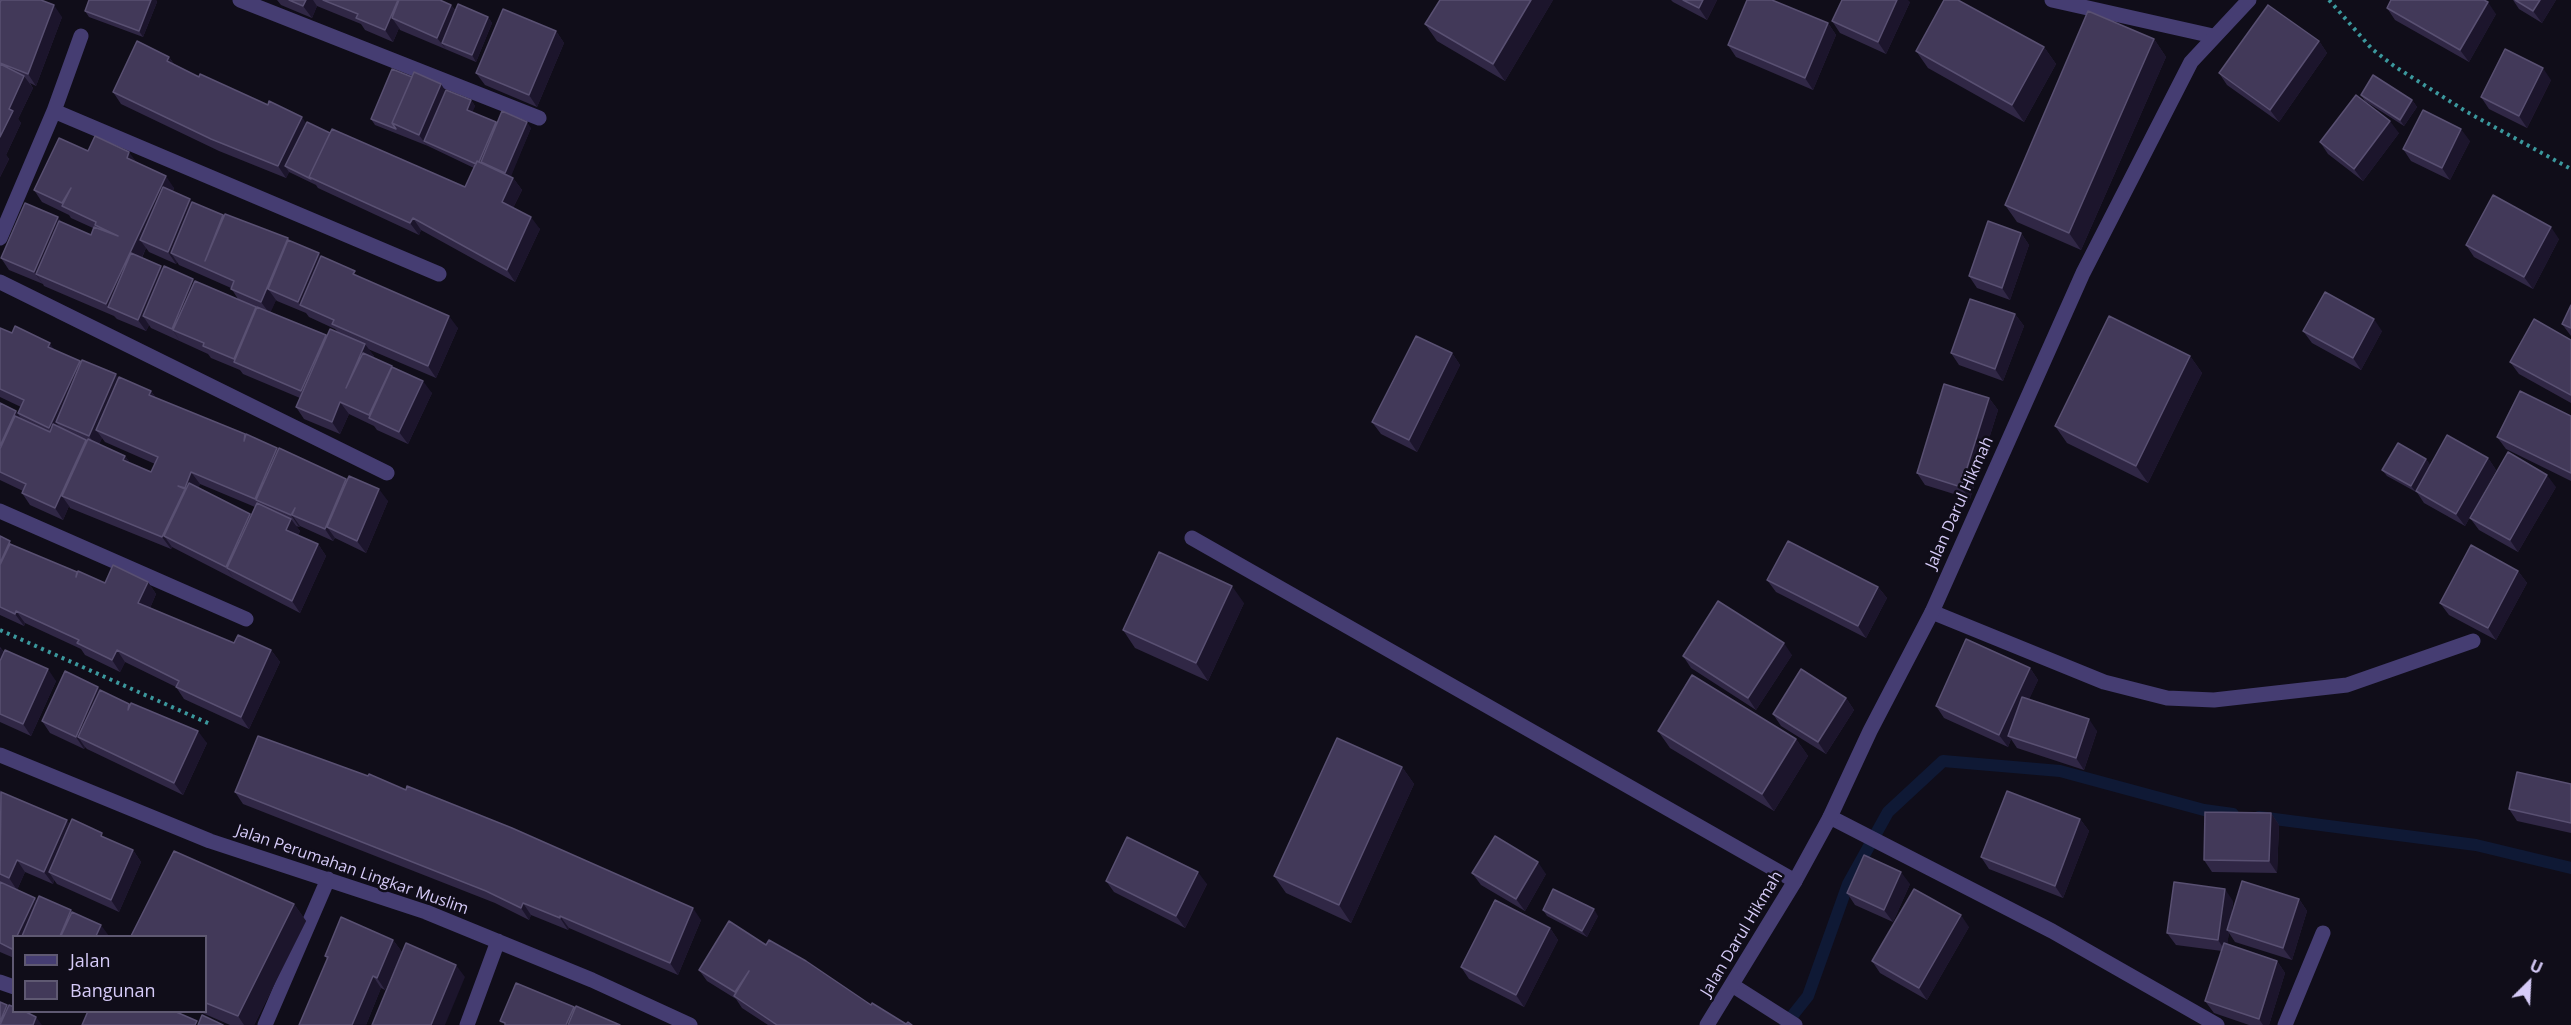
<!DOCTYPE html>
<style>
body{margin:0}
#map{position:relative;width:2571px;height:1025px;overflow:hidden;background:#100d19;font-family:"Open Sans",sans-serif}
canvas{display:block}
.legend{position:absolute;left:12px;top:935px;width:195px;height:78px;box-sizing:border-box;background:#100d19;border:2px solid #5f5972;margin:0;padding:8px 10px;list-style:none;font-size:18px;color:#d6cbf8}
.legend li{display:flex;align-items:center;gap:12px;height:30px}
.legend b{width:30px;border:2px solid #5f5972}
.north{position:absolute;left:2499px;top:953px;width:60px;height:60px;-webkit-text-stroke:4px #100d19;paint-order:stroke;rotate:24deg;font-size:16px;font-weight:700;line-height:24px;text-align:center;color:#d6cbf8}
.north::after{content:'';display:block;margin:auto;width:21px;height:27px;background:#d6cbf8;clip-path:polygon(50% 0,100% 100%,50% 72%,0 100%)}
</style>
<div id="map">
<canvas width="2571" height="1025"></canvas>
<ul class="legend">
<li><b style="height:8px;background:#453d72"></b>Jalan</li>
<li><b style="height:16px;background:#423959"></b>Bangunan</li>
</ul>
<div class="north">U</div>
</div>
<script>
const ctx = document.querySelector('canvas').getContext('2d');
ctx.lineJoin = 'round';
function toPath(rows) {
  const path = new Path2D();
  for (const r of rows) {
    path.moveTo(r[0], r[1]);
    for (let i = 2; i < r.length; i += 2) path.lineTo(r[i], r[i + 1]);
  }
  return path;
}
function stroke(path, color, width, dash) {
  ctx.strokeStyle = color;
  ctx.lineWidth = width;
  ctx.lineCap = dash ? 'butt' : 'round';
  ctx.setLineDash(dash || []);
  ctx.stroke(path);
}
function fillPath(path, color) {
  ctx.fillStyle = color;
  ctx.fill(path, 'evenodd');
}
function drawText(font, color, halo, rows, align = 'center') {
  ctx.font = font + ' "Open Sans",sans-serif';
  ctx.lineWidth = 5;
  ctx.setLineDash([]);
  ctx.textBaseline = 'middle';
  ctx.strokeStyle = halo;
  ctx.fillStyle = color;
  for (const [text, x, y, turn = 0] of rows) {
    ctx.save();
    ctx.translate(x, y);
    ctx.rotate((+turn || 0) * Math.PI / 180);
    ctx.textAlign = isNaN(turn) ? turn : align;
    if (halo) ctx.strokeText(text, 0, 0);
    ctx.fillText(text, 0, 0);
    ctx.restore();
  }
}
const stream = toPath([
 [2259,817,2476,845,2571,868],
 [1785,1025,1808,996,1848,884,1888,812,1943,761,2060,771,2204,810,2233,814]
]);
const path = toPath([
 [2329,0,2372,49,2394,66,2467,112,2571,169],
 [0,630,210,724]
]);
const minor = toPath([
 [240,0,539,118],
 [2052,0,2213,36],
 [54,111,439,274],
 [0,238,54,111,81,36],
 [0,282,387,473],
 [0,511,246,619],
 [1192,538,1795,881],
 [1932,612,2104,682,2167,698,2214,700,2347,685,2473,641],
 [0,755,210,841,426,912,592,980,690,1025],
 [1830,817,2052,931,2217,1025],
 [0,982,14,987],
 [1732,985,1795,1025],
 [265,1025,328,879],
 [467,1025,498,941],
 [2285,1025,2323,933]
]);
const tertiary = toPath([
 [1707,1025,1795,881,1830,817,1870,731,1932,612,2083,273,2191,62,2249,0]
]);
const wall = toPath([
 [0,0,62,17,36,86,30,83,33,88,18,119,21,123,6,155,9,159,0,177],
 [89,0,156,0,157,2,143,37,89,17,85,11],
 [277,0,440,0,451,5,456,11,488,17,492,23,476,62,400,30,399,28,393,42,365,30,361,24,317,6,312,18,281,5],
 [1553,0,1505,81,1437,41,1425,24],
 [1671,0,1717,0,1707,20,1673,2],
 [2513,0,2556,0,2542,23,2519,9],
 [1910,2,1886,54,1840,33,1832,21],
 [2387,8,2496,14,2469,62,2395,20],
 [1828,23,1836,35,1813,90,1736,57,1728,45],
 [556,31,564,43,537,107,485,85,476,73],
 [2154,39,2166,57,2081,250,2017,222,2005,205],
 [2319,41,2327,53,2279,122,2227,85,2219,73],
 [2044,47,2056,64,2024,122,1928,68,1916,51],
 [169,57,174,64,199,77,306,123,465,187,474,168,428,146,375,125,371,119,412,77,471,100,475,106,472,112,496,122,497,124,531,128,510,177,513,178,522,190,513,208,540,229,515,282,421,230,419,235,318,188,316,185,289,172,286,178,219,151,121,104,113,92],
 [2551,80,2527,128,2489,109,2481,97],
 [2361,95,2412,100,2417,107,2404,126,2365,101],
 [2399,133,2363,181,2328,154,2320,142],
 [2470,141,2450,180,2411,161,2403,149],
 [88,151,137,162,174,188,173,191,193,203,223,215,223,217,291,242,458,328,436,378,368,349,374,356,373,357,392,366,432,393,408,444,377,430,374,426,349,414,340,434,304,419,296,407,300,398,243,374,240,370,211,358,208,354,151,328,149,325,146,331,117,319,114,316,44,286,43,284,9,270,1,258,58,217,61,222,91,235,93,228,71,218,69,215,42,202,34,190],
 [146,248,149,252,176,264,177,262,179,265,231,288,238,299,195,281,163,269,142,258],
 [276,300,277,301,306,313,309,317,335,329,338,332,327,336,270,312],
 [2021,233,2029,245,2010,300,1977,288,1969,276],
 [2559,239,2533,289,2474,257,2466,245],
 [2571,305,2571,336,2562,324],
 [2015,314,2024,326,2003,381,1959,365,1951,353],
 [0,328,56,351,80,361,81,363,151,391,156,398,277,448,388,501,366,553,335,538,333,541,300,526,299,527,296,526,300,531,298,535,318,544,326,556,300,613,172,547,171,549,70,508,69,506,63,520,30,505,22,493,23,491,0,480,0,403,16,411,18,413,21,407,0,397],
 [102,438,105,442,155,464,151,472,130,463,125,456,99,444],
 [200,484,255,507,251,515,250,514,198,488],
 [2303,331,2382,331,2361,370,2312,343],
 [2571,340,2571,403,2519,374,2510,362],
 [1452,353,1460,365,1417,452,1381,434,1372,422],
 [2190,356,2202,373,2148,483,2067,443,2055,426],
 [1989,398,1998,410,1970,499,1925,485,1917,473],
 [2571,416,2571,481,2506,449,2497,437],
 [2488,458,2496,470,2465,526,2424,503,2416,491,2416,492,2387,476,2382,470,2426,459,2430,465],
 [2556,487,2518,552,2479,530,2470,518],
 [0,536,13,545,78,573,105,583,148,582,156,594,150,608,234,643,271,650,280,662,249,729,184,699,176,687,125,662,120,672,85,655,81,649,25,623,24,626,0,615],
 [2518,571,2527,583,2496,640,2449,615,2440,603],
 [1767,580,1878,587,1887,598,1866,638,1776,592],
 [1244,603,1208,681,1135,648,1123,630],
 [0,647,4,652,56,681,31,736,0,722],
 [1792,655,1756,710,1691,668,1683,656],
 [2030,668,2038,680,2029,699,2097,731,2084,770,2017,748,2011,739,2008,747,1944,718,1936,706],
 [98,687,101,691,207,743,183,795,87,749,85,747,84,749,50,733,42,721],
 [1846,698,1854,710,1826,754,1781,726,1773,714],
 [1658,731,1796,739,1808,756,1774,811,1670,748],
 [1402,767,1414,784,1351,923,1286,893,1274,876],
 [2571,784,2571,833,2517,821,2509,809],
 [0,790,2,793,70,824,133,850,141,862,119,912,57,884,54,880,53,884,25,872,17,890,35,898,37,901,71,910,14,936,14,958,0,952],
 [235,792,701,920,678,975,569,928,568,930,531,915,529,920,495,903,243,804],
 [2271,813,2279,825,2277,873,2212,872,2204,860],
 [2080,819,2089,831,2063,898,1989,869,1981,857],
 [1472,873,1546,874,1525,911,1481,885],
 [1106,881,1207,884,1185,928,1114,892],
 [1910,884,1893,922,1855,905,1847,893],
 [2299,899,2307,911,2292,960,2235,942,2229,933,2227,944,2277,961,2285,973,2269,1025,2249,1025,2214,1013,2205,1001,2222,951,2176,945,2167,933,2233,901,2231,917],
 [294,904,306,921,254,1025,230,1025,198,1011,206,1011,206,936],
 [1543,910,1598,916,1587,937,1547,916],
 [1969,927,1927,1000,1880,973,1872,961],
 [1550,928,1558,940,1524,1007,1469,979,1461,967],
 [393,940,402,952,385,990,381,988,366,1025,299,1025,327,959,325,956],
 [766,945,871,1005,906,1024,912,1025,768,1025,742,1008,736,999,707,981,699,970]
]);
const shadedWall = toPath([
 [151,0,156,0,157,2,143,37,139,31],
 [306,0,313,0,317,6,312,18,303,6],
 [398,0,411,0,392,18,399,28,393,42,385,30],
 [1531,0,1553,0,1505,81,1493,64],
 [1703,0,1717,0,1707,20,1699,8],
 [1897,0,1908,0,1910,2,1886,54,1878,42],
 [2540,0,2556,0,2542,23,2533,11],
 [2488,2,2496,14,2469,62,2460,50],
 [54,5,62,17,36,86,28,74],
 [451,5,460,17,442,43,446,49,437,38],
 [488,17,492,23,476,62,472,55],
 [1828,23,1836,35,1813,90,1805,78],
 [556,31,564,43,537,107,529,95],
 [2154,39,2166,57,2081,250,2069,233],
 [2319,41,2327,53,2279,122,2270,110],
 [2044,47,2056,64,2024,122,2012,105],
 [169,57,177,69,167,61],
 [2543,68,2551,80,2527,128,2519,116],
 [24,76,33,88,18,119,21,123,6,155,9,159,0,177,0,137,9,109],
 [441,84,449,96,424,141,428,147,419,135],
 [471,100,475,106,471,116,467,110],
 [2412,100,2417,107,2404,126,2400,120],
 [302,117,310,129,285,166,289,172,286,178,278,166],
 [2390,121,2399,133,2363,181,2354,169],
 [496,122,500,128,485,164,478,165],
 [527,122,531,128,510,179,505,173],
 [2461,129,2470,141,2450,180,2442,168],
 [129,152,138,164,127,158],
 [166,176,174,188,148,244,140,240,146,248,117,311,108,307,106,304],
 [513,178,522,190,510,214,502,202],
 [190,199,199,211,171,253,177,262,176,264,168,252],
 [58,217,66,229,36,274,43,284,34,272],
 [531,217,540,229,515,282,507,270],
 [413,218,421,230,419,235,410,223],
 [2551,227,2559,239,2533,289,2524,277],
 [2021,233,2029,245,2010,300,2002,288],
 [288,238,297,250,268,289,276,300,270,314,261,302],
 [319,253,327,265,301,306,298,302],
 [161,266,169,278,143,316,149,325,146,331,138,320],
 [193,279,202,291,173,330,180,341,172,329],
 [256,307,264,319,237,363,234,359],
 [2015,314,2024,326,2003,381,1995,369],
 [449,316,458,328,436,378,428,366],
 [2374,319,2382,331,2361,370,2353,358],
 [326,335,334,346,310,403,301,391],
 [50,343,58,355,48,347],
 [365,344,374,356,355,400,346,388],
 [1452,353,1460,365,1417,452,1409,440],
 [2190,356,2202,373,2148,483,2136,466],
 [80,361,88,373,56,422,62,431,58,440,49,428],
 [392,366,400,378,372,419,369,415],
 [116,374,124,386,96,430,102,438,97,448,89,436],
 [423,381,432,393,408,444,399,432],
 [151,391,159,403,149,395],
 [1989,398,1998,410,1970,499,1961,487],
 [340,402,349,414,340,434,332,422],
 [16,411,24,423,0,472,0,446],
 [86,440,94,452,62,496,69,506,63,520,55,508],
 [277,448,286,460,256,500,264,511,255,499],
 [125,456,134,468,123,460],
 [2488,458,2496,470,2465,526,2456,514],
 [2426,459,2430,465,2416,492,2411,486],
 [191,472,200,484,193,500,185,488],
 [2547,475,2556,487,2518,552,2510,540],
 [346,479,355,491,327,527,335,538,333,541,325,529],
 [185,489,193,501,164,536,172,547,171,549,162,537],
 [379,489,388,501,366,553,357,541],
 [295,508,292,515,300,526,299,527,291,515],
 [250,514,258,526,227,568,234,579,226,567],
 [291,519,300,531,295,541,286,530],
 [318,544,326,556,300,613,292,601],
 [2518,571,2527,583,2496,640,2488,628],
 [148,582,156,594,147,615,138,603],
 [1232,586,1244,603,1208,681,1196,663],
 [1878,587,1887,598,1866,638,1858,626],
 [16,611,25,623,24,626,15,614],
 [1784,643,1792,655,1756,710,1748,698],
 [1,648,9,660,0,680,0,649],
 [117,650,125,662,120,672,112,660],
 [271,650,280,662,249,729,241,717],
 [2030,668,2038,680,2012,737,2008,736,2011,739,2008,747,1999,735],
 [48,669,56,681,31,736,23,724],
 [98,687,107,699,78,737,85,747,84,749,76,737],
 [1846,698,1854,710,1826,754,1818,742],
 [2089,719,2097,731,2084,770,2076,758],
 [198,731,207,743,183,795,174,783],
 [1796,739,1808,756,1774,811,1762,794],
 [1402,767,1414,784,1351,923,1339,905],
 [2271,813,2279,825,2277,873,2269,861],
 [2080,819,2089,831,2063,898,2055,886],
 [67,820,75,832,49,872,54,880,53,884,44,872],
 [133,850,141,862,119,912,111,900],
 [17,860,25,872,17,890,9,878],
 [1538,862,1546,874,1525,911,1516,899],
 [1198,872,1207,884,1185,928,1176,916],
 [1901,872,1910,884,1893,922,1884,910],
 [2225,889,2233,901,2229,931,2227,930,2229,933,2226,952,2218,940],
 [35,898,43,910,31,936,17,936],
 [2299,899,2307,911,2292,960,2283,948],
 [523,903,531,915,529,920,521,908],
 [294,904,306,921,254,1025,244,1025,238,1016],
 [693,908,701,920,678,975,670,963],
 [1594,909,1598,916,1587,937,1582,931],
 [71,910,80,922,73,936,60,936],
 [1961,915,1969,927,1927,1000,1919,988],
 [560,916,569,928,568,930,560,918],
 [101,925,109,936,96,936],
 [1550,928,1558,940,1524,1007,1516,995],
 [393,940,402,952,385,990,377,978],
 [2277,961,2285,973,2269,1025,2263,1025,2259,1019],
 [456,965,465,977,445,1025,431,1025],
 [373,976,381,988,366,1025,352,1025],
 [36,1017,42,1025,33,1025]
]);
const building = toPath([
 [1,0,41,0,54,5,28,74,0,63,0,3,1,0],
 [89,0,151,0,139,31,85,11,89,0],
 [289,0,306,0,303,6,289,0],
 [323,0,398,0,385,30,356,18,358,14,323,0],
 [399,0,440,0,451,5,437,38,392,18,399,0],
 [1440,0,1531,0,1493,64,1425,24,1440,0],
 [1683,0,1703,0,1699,8,1683,0],
 [1747,0,1772,0,1828,23,1805,78,1728,45,1747,0],
 [1842,0,1897,0,1878,42,1832,21,1842,0],
 [1944,0,1958,0,2044,47,2012,105,1916,51,1944,0],
 [2391,0,2484,0,2488,2,2460,50,2387,8,2391,0],
 [2515,0,2540,0,2533,11,2515,0],
 [458,4,488,17,472,55,442,43,458,4],
 [2268,5,2319,41,2270,110,2219,73,2268,5],
 [503,9,556,31,529,95,476,73,503,9],
 [2088,11,2154,39,2069,233,2005,205,2088,11],
 [137,41,169,57,167,61,199,77,200,74,268,105,269,101,302,117,278,166,211,139,113,92,137,41],
 [2505,49,2543,68,2519,116,2481,97,2505,49],
 [0,64,24,76,9,109,13,111,0,137,0,64],
 [392,69,412,77,392,123,396,129,371,119,392,69],
 [414,72,441,84,419,135,392,123,414,72],
 [2373,75,2412,100,2400,120,2361,95,2373,75],
 [446,90,471,100,467,110,496,122,479,162,477,161,476,164,424,141,446,90],
 [2356,95,2390,121,2354,169,2320,142,2356,95],
 [2423,110,2461,129,2442,168,2403,149,2423,110],
 [502,111,527,122,505,173,481,162,502,111],
 [307,122,330,133,309,177,311,179,285,166,307,122],
 [332,129,465,187,477,161,513,178,502,202,531,217,507,270,413,218,410,223,309,177,332,129],
 [95,136,129,152,127,158,166,176,106,304,36,274,59,221,91,235,94,227,118,236,95,225,96,222,62,206,71,188,62,203,34,190,59,138,88,151,95,136],
 [163,187,190,199,168,252,140,240,163,187],
 [2493,195,2551,227,2524,277,2466,245,2493,195],
 [192,202,223,215,205,261,225,214,288,238,261,302,231,289,234,281,171,253,192,202],
 [25,203,58,217,34,272,1,258,25,203],
 [1988,221,2021,233,2002,288,1969,276,1988,221],
 [288,240,319,253,298,302,268,289,288,240],
 [131,253,161,266,138,320,108,307,131,253],
 [321,256,355,271,353,274,449,316,428,366,332,324,334,320,300,305,321,256],
 [164,266,193,279,172,329,143,316,164,266],
 [195,281,256,307,234,359,203,346,204,343,173,330,195,281],
 [2325,292,2374,319,2353,358,2303,331,2325,292],
 [1970,299,2015,314,1995,369,1951,353,1970,299],
 [2571,305,2571,328,2562,324,2571,305],
 [257,307,326,335,301,391,234,362,257,307],
 [2109,316,2190,356,2136,466,2055,426,2109,316],
 [2534,319,2571,340,2571,395,2510,362,2534,319],
 [15,326,50,343,48,347,80,361,49,428,18,413,24,400,0,389,0,328,12,333,15,326],
 [330,329,365,344,346,388,363,353,392,366,369,415,340,402,332,422,296,407,330,329],
 [1416,336,1452,353,1409,440,1372,422,1416,336],
 [82,360,116,374,89,436,56,422,82,360],
 [392,367,423,381,399,432,369,418,392,367],
 [119,377,151,391,149,395,245,434,244,441,246,434,277,448,255,499,191,472,185,488,178,486,185,489,162,537,62,496,88,439,125,456,123,460,151,472,158,457,96,430,119,377],
 [1944,384,1989,398,1961,487,1917,473,1944,384],
 [2520,391,2571,416,2571,473,2497,437,2520,391],
 [0,403,16,411,0,446,0,403],
 [15,416,50,432,53,424,86,440,55,508,22,493,26,484,0,472,0,449,15,416],
 [2447,435,2488,458,2456,514,2416,491,2447,435],
 [2398,443,2426,459,2411,486,2382,470,2398,443],
 [279,448,346,479,325,529,292,515,295,508,291,515,256,500,279,448],
 [2508,452,2547,475,2510,540,2470,518,2508,452],
 [349,476,379,489,357,541,327,527,349,476],
 [189,483,250,514,226,567,164,536,189,483],
 [257,503,291,519,286,530,318,544,292,601,227,568,257,503],
 [0,536,10,541,0,563,0,536],
 [1788,541,1878,587,1858,626,1767,580,1788,541],
 [10,544,77,572,76,577,78,571,105,583,113,565,148,582,138,603,234,643,238,635,271,650,241,717,176,687,179,681,117,650,112,660,77,643,79,640,16,611,15,614,0,607,0,565,10,544],
 [2471,545,2518,571,2488,628,2440,603,2471,545],
 [1159,552,1232,586,1196,663,1123,630,1159,552],
 [1718,601,1784,643,1748,698,1683,656,1718,601],
 [1966,639,2030,668,1999,735,1936,706,1966,639],
 [5,650,48,669,23,724,0,714,0,661,5,650],
 [1801,669,1846,698,1818,742,1773,714,1801,669],
 [65,671,98,687,76,737,42,721,65,671],
 [1692,675,1796,739,1762,794,1658,731,1692,675],
 [100,690,129,704,128,710,131,703,198,731,174,783,78,737,100,690],
 [2022,697,2089,719,2076,758,2008,736,2022,697],
 [258,736,368,776,369,774,406,790,407,786,512,828,693,908,670,963,560,916,560,918,523,903,521,908,486,891,235,792,258,736],
 [1337,738,1402,767,1339,905,1274,876,1337,738],
 [2517,772,2571,784,2571,823,2509,809,2517,772],
 [2007,791,2080,819,2055,886,1981,857,2007,791],
 [1,792,67,820,44,872,17,860,9,878,0,874,1,792],
 [2205,812,2271,813,2269,861,2204,860,2205,812],
 [72,819,102,833,101,836,133,850,111,900,49,872,72,819],
 [1495,836,1538,862,1516,899,1472,873,1495,836],
 [1127,837,1198,872,1176,916,1106,881,1127,837],
 [174,851,294,904,238,1016,206,1003,206,936,131,936,174,851],
 [1864,855,1901,872,1884,910,1847,893,1864,855],
 [2242,881,2299,899,2283,948,2227,930,2242,881],
 [0,882,35,898,17,936,14,936,14,945,12,949,0,943,0,882],
 [2174,882,2225,889,2218,940,2167,933,2174,882],
 [1553,889,1594,909,1582,931,1543,910,1553,889],
 [1914,889,1961,915,1919,988,1872,961,1914,889],
 [39,896,71,910,60,936,22,936,39,896],
 [1495,900,1550,928,1516,995,1461,967,1495,900],
 [72,912,101,925,96,936,61,936,72,912],
 [341,917,393,940,377,978,373,976,352,1025,299,1025,328,957,325,956,341,917],
 [729,921,766,945,769,940,806,961,871,1005,872,1003,906,1024,908,1022,912,1025,777,1025,734,996,749,971,735,992,699,970,729,921],
 [406,943,456,965,431,1025,372,1025,406,943],
 [2224,943,2277,961,2259,1019,2205,1001,2224,943],
 [516,983,574,1007,566,1025,505,1025,505,1023,500,1021,516,983],
 [0,1002,7,1005,0,1022,0,1002],
 [9,1005,14,1007,14,1011,24,1011,36,1017,33,1025,0,1025,9,1005],
 [576,1006,620,1025,568,1025,576,1006],
 [88,1011,174,1011,197,1021,195,1025,82,1025,88,1011],
 [202,1015,223,1025,198,1025,202,1015]
]);
const streetNames = [
 ["Jalan Darul Hikmah",1960,503,-66],
 ["Jalan Perumahan Lingkar Muslim",352,870,19],
 ["Jalan Darul Hikmah",1742,934,-59]
];
stroke(stream, '#0f1935', 12);
stroke(path, '#3b989d', 4, [3, 4.5]);
stroke(minor, '#453d72', 15);
stroke(tertiary, '#453d72', 15);
fillPath(wall, '#302745');
fillPath(shadedWall, '#1c152c');
fillPath(building, '#423959');
stroke(building, '#595072', 1.5);
drawText('16px', '#d6cbf8', '#100d19', streetNames);
</script>
